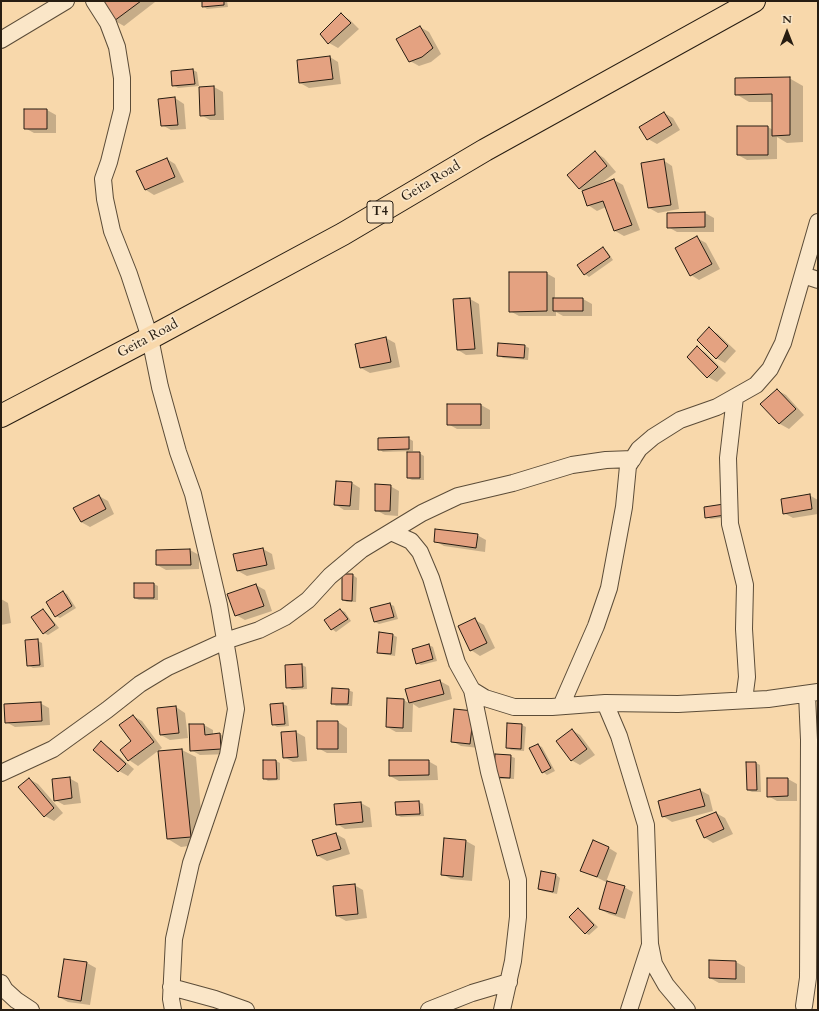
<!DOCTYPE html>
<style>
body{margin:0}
#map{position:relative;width:819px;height:1011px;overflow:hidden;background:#f8d8ab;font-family:Cardo,serif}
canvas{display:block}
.frame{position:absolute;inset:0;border:2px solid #271d12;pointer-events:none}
.north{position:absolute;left:767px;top:12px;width:40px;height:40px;-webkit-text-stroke:3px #fae6c8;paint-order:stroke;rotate:0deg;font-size:11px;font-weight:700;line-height:16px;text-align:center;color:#271d12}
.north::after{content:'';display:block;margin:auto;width:14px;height:18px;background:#271d12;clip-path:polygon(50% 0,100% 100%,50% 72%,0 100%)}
</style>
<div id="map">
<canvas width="819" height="1011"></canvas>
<div class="frame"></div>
<div class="north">N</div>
</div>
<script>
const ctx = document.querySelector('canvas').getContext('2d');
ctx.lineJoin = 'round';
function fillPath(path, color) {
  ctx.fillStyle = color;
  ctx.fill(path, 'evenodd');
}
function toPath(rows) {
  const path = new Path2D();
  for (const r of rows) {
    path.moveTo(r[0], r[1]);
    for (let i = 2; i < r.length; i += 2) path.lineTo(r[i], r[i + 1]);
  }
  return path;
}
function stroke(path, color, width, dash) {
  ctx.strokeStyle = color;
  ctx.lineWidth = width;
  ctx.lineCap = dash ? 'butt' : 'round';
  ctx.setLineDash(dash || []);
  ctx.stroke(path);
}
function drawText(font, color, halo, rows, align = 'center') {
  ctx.font = font + ' Cardo,serif';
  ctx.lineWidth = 3.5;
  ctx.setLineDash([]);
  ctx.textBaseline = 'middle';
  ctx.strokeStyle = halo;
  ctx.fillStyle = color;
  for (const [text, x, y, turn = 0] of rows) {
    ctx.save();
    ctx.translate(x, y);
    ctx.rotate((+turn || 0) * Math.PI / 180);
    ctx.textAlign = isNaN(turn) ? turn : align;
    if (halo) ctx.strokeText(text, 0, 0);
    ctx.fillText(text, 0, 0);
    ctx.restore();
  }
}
const shadow = toPath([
 [107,1,155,1,155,2,124,26,115,21],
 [203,1,227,1,228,7,207,9,203,6],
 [342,15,350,20,359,29,338,48,329,43],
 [420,27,429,32,441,54,431,62,419,66,410,61],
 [330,57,338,62,341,84,309,88,300,83],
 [193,70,197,72,199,86,178,88,173,85],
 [789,78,803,86,803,142,787,143,777,137,777,159,747,160,738,155,768,127,773,130,773,102,749,102,736,94],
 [214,87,223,92,224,120,210,120,201,115],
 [175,98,184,104,186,129,171,130,162,125],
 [47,110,56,115,56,133,34,133,25,128],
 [664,113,673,118,680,130,657,144,648,139],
 [595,152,604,158,616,172,599,185,614,180,623,185,640,230,624,236,615,231,606,207,597,211,588,205,583,191,579,189],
 [167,159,175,164,184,182,154,195,146,190],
 [663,160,672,166,679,209,658,213,649,208],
 [705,213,714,218,714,232,677,232,668,227],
 [697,238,706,243,720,269,699,280,691,275],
 [603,249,607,251,613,260,589,277,585,274],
 [546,273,555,278,555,299,583,299,592,304,592,316,563,316,556,312,556,316,519,316,510,311],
 [470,299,479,304,483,354,466,355,458,350,454,300],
 [709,329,718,334,736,351,725,363,716,358],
 [386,338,395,343,400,367,370,373,361,368],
 [525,346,529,348,528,360,503,358,499,355],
 [698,348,706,353,726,373,717,382,708,377],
 [777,390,786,395,804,415,789,429,780,424,762,404],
 [481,405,490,410,490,429,457,429,448,424],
 [408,438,413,441,413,451,383,452,379,449],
 [419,453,424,456,424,480,412,480,408,478],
 [352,483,360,488,359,510,344,510,335,504],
 [390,486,399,491,398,516,385,515,376,510],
 [809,495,818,500,818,514,793,518,784,513],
 [99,496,108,501,114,514,90,527,81,522],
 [724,505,729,517,711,519,706,517],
 [477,535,486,540,485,552,444,546,435,541],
 [263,549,272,554,275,569,247,576,238,571],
 [190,550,199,555,199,569,166,570,157,565],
 [353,575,357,578,356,602,347,602,343,600],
 [135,584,154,584,158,586,158,600,139,600,135,598],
 [256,585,265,590,272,611,245,620,236,615],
 [63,592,67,594,76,608,60,618,56,616],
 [1,599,8,603,11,623,1,625],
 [390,604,394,606,398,619,379,624,375,622],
 [43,610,47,613,59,628,48,635,44,633],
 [341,610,345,612,351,621,336,632,332,629],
 [475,620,484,625,495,648,480,656,471,650],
 [380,634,393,635,397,637,395,656,382,654,378,652],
 [38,641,42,643,44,667,33,668,28,665],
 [429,645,433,647,437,661,421,665,417,663],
 [302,665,306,667,307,689,292,690,287,687],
 [440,681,449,686,452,699,419,708,413,704,412,732,396,732,387,727,404,700,410,704,407,689],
 [348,690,353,692,352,706,336,706,332,703],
 [40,703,49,708,50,725,15,727,6,722],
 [283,704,287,706,289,726,277,727,273,724],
 [176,707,185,713,188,738,170,740,161,735,158,709],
 [473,712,479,748,461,746,452,741],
 [133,716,142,721,162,748,138,766,129,760,133,741],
 [338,722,347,728,347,753,327,753,318,748],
 [204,725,213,730,213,735,220,734,228,739,230,754,200,755,191,750],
 [522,725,526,727,524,751,511,750,507,747],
 [572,730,580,735,595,755,580,765,571,760],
 [296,732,305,737,307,761,293,762,284,757],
 [101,743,110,748,134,769,128,776,119,771],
 [538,745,542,747,555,771,547,775,543,772],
 [182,750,196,757,204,844,181,847,168,839],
 [510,756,515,758,514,779,500,779,495,777],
 [276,761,280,763,280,780,268,781,264,778],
 [428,761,437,766,438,780,399,781,390,776],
 [756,763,760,765,761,792,752,792,748,790],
 [69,778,78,783,81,803,64,805,55,800],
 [29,779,38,784,63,813,54,821,45,816],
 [788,779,797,784,797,801,777,801,768,796],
 [700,790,709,795,713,811,672,822,663,816],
 [419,802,423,804,424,816,401,817,397,815],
 [361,803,370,808,372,827,345,829,337,824,335,805],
 [716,813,725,818,733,834,713,843,704,837],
 [336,834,345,839,350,854,327,861,318,856,313,840],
 [466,841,475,846,472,881,451,879,442,874],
 [609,848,617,853,606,882,582,870],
 [542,873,556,875,560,878,557,894,543,891,539,889],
 [354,885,363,890,367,918,346,921,337,916],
 [624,887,633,892,625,919,609,914,600,909],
 [578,910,583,912,598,927,589,935,585,933],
 [710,961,736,962,745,967,745,983,719,983,710,978],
 [87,963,96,968,90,1005,68,1002,59,997]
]);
const building = toPath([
 [106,1,141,1,114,21,101,4,106,1],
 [202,1,224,1,224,5,202,7,202,1],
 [341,13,351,23,328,44,320,34,341,13],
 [420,26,433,48,422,57,409,62,396,39,420,26],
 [330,56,333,79,299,83,297,60,330,56],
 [193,69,195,84,172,86,171,71,193,69],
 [790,77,790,135,772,136,772,94,735,95,735,78,790,77],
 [214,86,215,115,200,116,199,87,214,86],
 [175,97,178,125,161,126,158,99,175,97],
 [24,109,47,109,47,129,24,129,24,109],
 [664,112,672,125,647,140,639,127,664,112],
 [737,126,768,126,768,155,737,155,737,126],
 [595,151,607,166,579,189,567,175,595,151],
 [167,158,175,177,145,190,136,171,167,158],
 [664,159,671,205,648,208,641,163,664,159],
 [614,179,632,225,614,231,603,201,587,206,582,191,614,179],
 [705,212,705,227,667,228,667,213,705,212],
 [697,236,712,264,690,276,675,248,697,236],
 [603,247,610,257,584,275,577,265,603,247],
 [509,272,547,272,547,311,509,312,509,272],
 [470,298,475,349,457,350,453,299,470,298],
 [553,298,583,298,583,311,553,311,553,298],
 [709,327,728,346,716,359,697,340,709,327],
 [386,337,391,362,360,368,355,344,386,337],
 [498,343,525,345,524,358,497,356,498,343],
 [697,346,718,367,707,378,687,357,697,346],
 [777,389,796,409,779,424,760,404,777,389],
 [447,404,481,404,481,425,447,425,447,404],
 [409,437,409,449,378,450,378,438,409,437],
 [407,452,420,452,420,478,407,478,407,452],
 [336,481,352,482,350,506,334,505,336,481],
 [375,484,391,485,390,511,375,511,375,484],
 [810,494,812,509,783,514,781,499,810,494],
 [99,495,106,509,81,522,73,508,99,495],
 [724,504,725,515,705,518,704,507,724,504],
 [435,529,478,534,476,548,434,542,435,529],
 [263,548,267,565,237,571,233,554,263,548],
 [190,549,191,565,156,565,156,550,190,549],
 [342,574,353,574,352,601,342,600,342,574],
 [134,583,154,583,154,598,134,598,134,583],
 [256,584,264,606,235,616,227,594,256,584],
 [63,591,72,606,55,617,46,602,63,591],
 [390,603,394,617,374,622,370,608,390,603],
 [43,609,55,625,43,634,31,617,43,609],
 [340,609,348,619,331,630,324,620,340,609],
 [475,618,487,643,470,651,458,626,475,618],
 [379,632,393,634,391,654,377,653,379,632],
 [38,639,40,665,27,666,25,640,38,639],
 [429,644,433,659,416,664,412,649,429,644],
 [302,664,303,687,286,688,285,665,302,664],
 [440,680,444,694,409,703,405,689,440,680],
 [332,688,349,689,348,704,331,704,332,688],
 [387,698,404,699,403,728,386,727,387,698],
 [41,702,42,721,5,723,4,704,41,702],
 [283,703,285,724,272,725,270,704,283,703],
 [176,706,179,733,160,735,157,708,176,706],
 [454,709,474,711,470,744,451,742,454,709],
 [133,715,154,742,128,761,120,750,131,741,119,725,133,715],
 [317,721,338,721,338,749,317,749,317,721],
 [507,723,522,724,521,749,506,748,507,723],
 [189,724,204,724,205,735,220,733,221,749,190,751,189,724],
 [572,729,587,749,571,761,556,741,572,729],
 [296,731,298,757,283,758,281,732,296,731],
 [101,741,126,764,118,772,93,750,101,741],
 [538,744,551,768,542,773,529,748,538,744],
 [182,749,191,837,167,839,158,751,182,749],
 [495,754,511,755,510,778,494,777,495,754],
 [263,760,276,760,277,779,263,779,263,760],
 [389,760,429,760,429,775,389,776,389,760],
 [746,762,756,762,757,790,747,790,746,762],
 [70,777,72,798,54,801,52,779,70,777],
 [29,778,54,808,44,817,18,787,29,778],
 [767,778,788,778,788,796,767,797,767,778],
 [700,789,705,806,662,817,658,801,700,789],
 [419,801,420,814,396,815,395,802,419,801],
 [361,802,363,822,336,825,334,804,361,802],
 [716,812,724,829,704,838,696,820,716,812],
 [336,833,341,849,317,856,312,840,336,833],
 [444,838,466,840,463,877,441,875,444,838],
 [593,840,609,847,597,877,580,871,593,840],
 [541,871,556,874,553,892,538,889,541,871],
 [607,881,625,886,616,914,599,909,607,881],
 [355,884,358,914,336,916,333,886,355,884],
 [578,908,594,925,585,934,569,917,578,908],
 [64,959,87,962,81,1001,58,997,64,959],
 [709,960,736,961,736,979,709,978,709,960]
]);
const street = toPath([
 [94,1,108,23,117,47,122,78,122,110,109,162,103,179,105,199,112,231,129,274,150,338,160,387,178,452,193,494,219,605,229,663,236,709,228,755,191,863,174,939,171,999,173,1010],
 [1,40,66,1],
 [803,275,818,280],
 [735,397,728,458,730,524,745,585,744,629,747,677,744,700],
 [391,532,411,541,420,552,431,578,457,663,472,690,485,698,514,707,552,707,605,703,678,704,768,699,818,692],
 [472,690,489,772,518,880,518,917,513,961,502,1010],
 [605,703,619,736,646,825,650,944,654,964,666,985,687,1010],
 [561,706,596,626,609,588,624,507,628,466,639,449,653,437,680,420,717,407,756,385,770,369,783,343,818,222],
 [1,773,53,749,107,710,140,684,168,667,225,641,259,630,285,617,308,600,330,576,361,550,422,513,458,496,513,483,572,465,606,460,633,459],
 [1,983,5,990,16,1000,31,1010],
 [171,987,215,999,246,1010],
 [804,1006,808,978,809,740,807,694],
 [429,1010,472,993,509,982],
 [629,1010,650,945]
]);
const highway = toPath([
 [1,416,150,338,343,234,485,150,754,1]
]);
const shields = [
 [380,212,26]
];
const shieldNames = [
 ["T4",380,212]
];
const streetNames = [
 ["Geita Road",431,182,-31],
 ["Geita Road",148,339,-28]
];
fillPath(shadow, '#0003');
fillPath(building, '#e4a281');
stroke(building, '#271d12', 1);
stroke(street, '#5b4c38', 18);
stroke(highway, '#271d12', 24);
stroke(street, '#fae6c8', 16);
stroke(highway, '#f8d8ab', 22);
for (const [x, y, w] of shields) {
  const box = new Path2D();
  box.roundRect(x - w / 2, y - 11, w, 22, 3);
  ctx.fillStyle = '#fae6c8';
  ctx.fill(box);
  stroke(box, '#271d12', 1);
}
drawText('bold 13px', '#271d12', null, shieldNames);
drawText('14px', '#271d12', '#fae6c8', streetNames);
</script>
